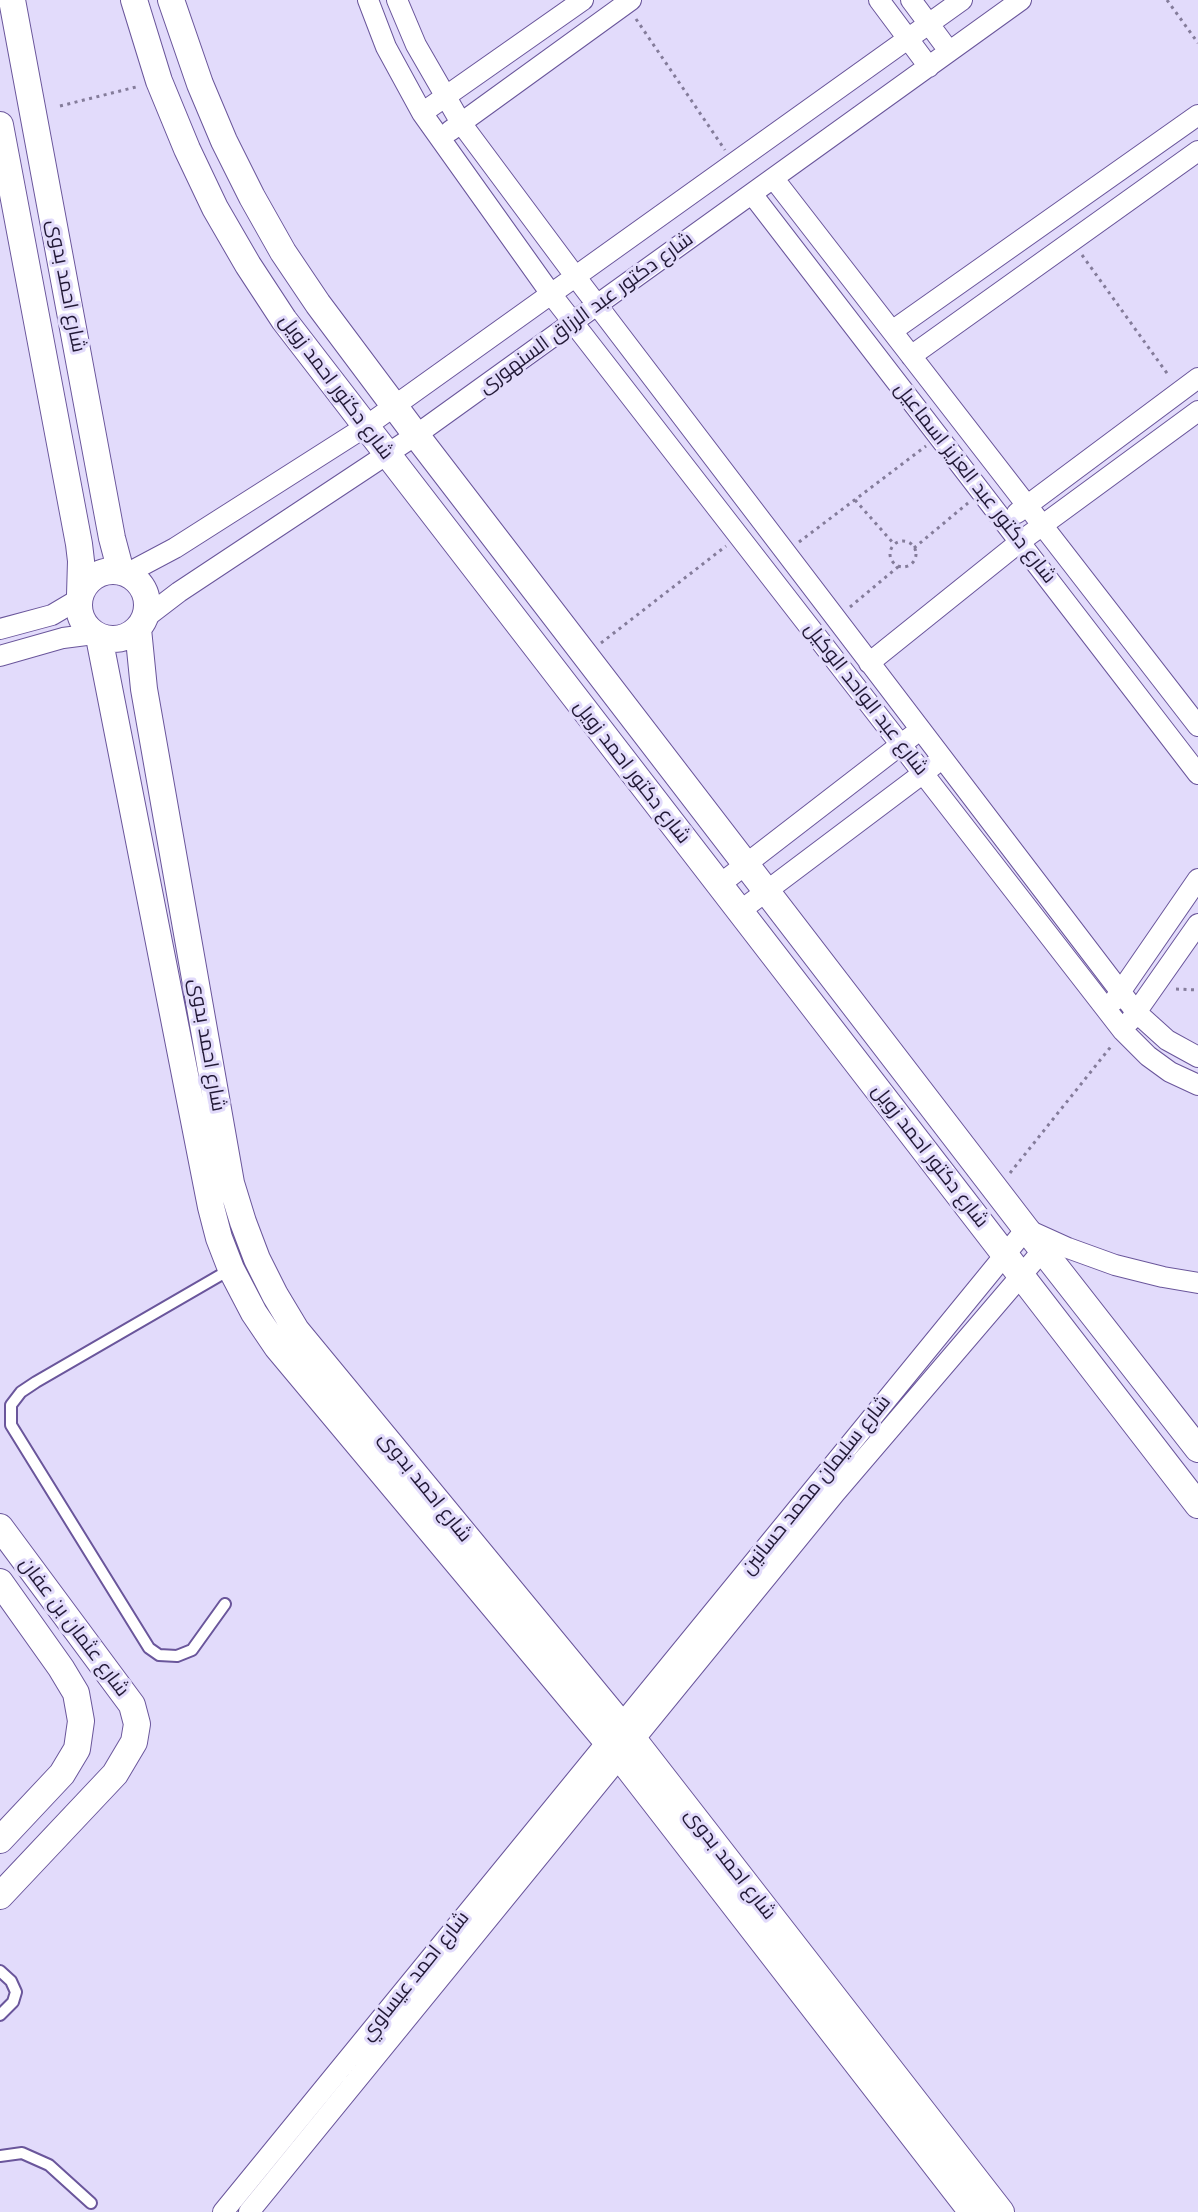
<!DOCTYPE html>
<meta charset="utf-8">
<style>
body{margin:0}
canvas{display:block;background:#e2dbfb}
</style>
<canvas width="1198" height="2212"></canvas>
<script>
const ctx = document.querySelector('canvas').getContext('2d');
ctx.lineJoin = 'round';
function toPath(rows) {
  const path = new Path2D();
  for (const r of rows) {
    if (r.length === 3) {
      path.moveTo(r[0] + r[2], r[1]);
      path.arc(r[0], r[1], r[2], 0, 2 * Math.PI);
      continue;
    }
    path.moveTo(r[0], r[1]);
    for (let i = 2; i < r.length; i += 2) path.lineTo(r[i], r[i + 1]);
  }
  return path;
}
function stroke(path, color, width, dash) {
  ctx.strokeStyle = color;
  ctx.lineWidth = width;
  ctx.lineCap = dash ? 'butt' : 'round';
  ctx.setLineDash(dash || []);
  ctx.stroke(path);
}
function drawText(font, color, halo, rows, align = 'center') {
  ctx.font = font + ' Montserrat,Cairo,sans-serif';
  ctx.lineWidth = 6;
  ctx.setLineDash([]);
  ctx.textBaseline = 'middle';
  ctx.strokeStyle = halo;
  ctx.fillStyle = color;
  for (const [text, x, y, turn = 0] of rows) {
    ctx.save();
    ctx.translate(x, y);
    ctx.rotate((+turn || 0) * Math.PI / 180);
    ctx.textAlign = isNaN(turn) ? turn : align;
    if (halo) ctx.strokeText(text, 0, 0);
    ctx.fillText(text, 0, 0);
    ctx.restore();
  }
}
const path = toPath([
 [1167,0,1198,43],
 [636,19,725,150],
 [60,106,140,86],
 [1082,255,1169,376],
 [855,500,894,544],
 [903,554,13],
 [799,542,926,446],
 [914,548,968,503],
 [850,607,899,566],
 [601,643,726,546],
 [1176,989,1198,990],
 [1010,1173,1113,1044]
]);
const service = toPath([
 [225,1604,192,1650,177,1656,159,1655,149,1648,11,1425,11,1405,21,1392,36,1382,231,1269],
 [0,1971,11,1981,16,1992,13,2002,0,2015],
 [0,2156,22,2153,49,2165,91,2203]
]);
const minor = toPath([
 [368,0,386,47,422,113,551,294,1123,1031,1148,1056,1170,1072,1198,1085],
 [397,0,416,45,461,123,575,276,1136,1012,1167,1040,1198,1057],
 [879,0,929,67],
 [911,0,949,51],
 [422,113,583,0],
 [450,131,631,0],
 [774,179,1198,726],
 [752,194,1198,774],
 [892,331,1198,115],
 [911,356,1198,151],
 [1017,513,1198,378],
 [126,574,175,548,365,427,962,0],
 [145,618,179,592,416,435,1021,0],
 [0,629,52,615,79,599],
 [0,656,63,638,94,634],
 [869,663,1021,541,1198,411],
 [719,885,912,736],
 [740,911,934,765],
 [1114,1001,1198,879],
 [1130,1021,1198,924],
 [223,2212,1026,1229,1068,1248,1115,1265,1163,1277,1198,1283],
 [249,2212,836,1492,1043,1250]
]);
const tertiary = toPath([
 [12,0,112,538,121,572],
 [134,0,159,81,187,149,215,208,248,265,284,320,1198,1505],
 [171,0,200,84,224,141,252,197,283,252,318,304,416,435,1026,1229,1198,1449],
 [0,125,79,544,81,561,80,595],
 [113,605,34],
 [138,629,144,689,231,1183,243,1222,257,1259,275,1295,296,1330,634,1740,1001,2212],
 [99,637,211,1207,219,1238,231,1269,254,1313,277,1347,619,1756,972,2212],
 [0,1527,132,1705,137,1724,134,1742,115,1774,0,1896],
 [0,1582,61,1668,76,1693,81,1721,77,1749,62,1774,0,1840]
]);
const streetNames = [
 ["شارع احمد بدوى",66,286,79],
 ["شارع دكتور عبد الرزاق السنهورى",586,313,-36],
 ["شارع دكتور احمد زويل",336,387,53],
 ["شارع دكتور عبد العزيز اسماعيل",975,483,52],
 ["شارع عبد الواحد الوكيل",866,699,52],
 ["شارع دكتور احمد زويل",632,772,52],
 ["شارع احمد بدوى",207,1045,80],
 ["شارع دكتور احمد زويل",930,1156,52],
 ["شارع سليمان محمد حسانين",816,1485,-51],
 ["شارع احمد بدوى",425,1487,51],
 ["شارع عثمان بن عفان",74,1627,53],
 ["شارع احمد بدوى",730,1864,52],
 ["شارع احمد عيساوي",415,1976,-51]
];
stroke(service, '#6a569b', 14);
stroke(minor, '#6a569b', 22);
stroke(tertiary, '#6a569b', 28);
stroke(path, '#847c9a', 3, [3, 4.5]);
stroke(service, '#fff', 10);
stroke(minor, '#fff', 20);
stroke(tertiary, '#fff', 26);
drawText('20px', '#211835', '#e2dbfb', streetNames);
</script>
